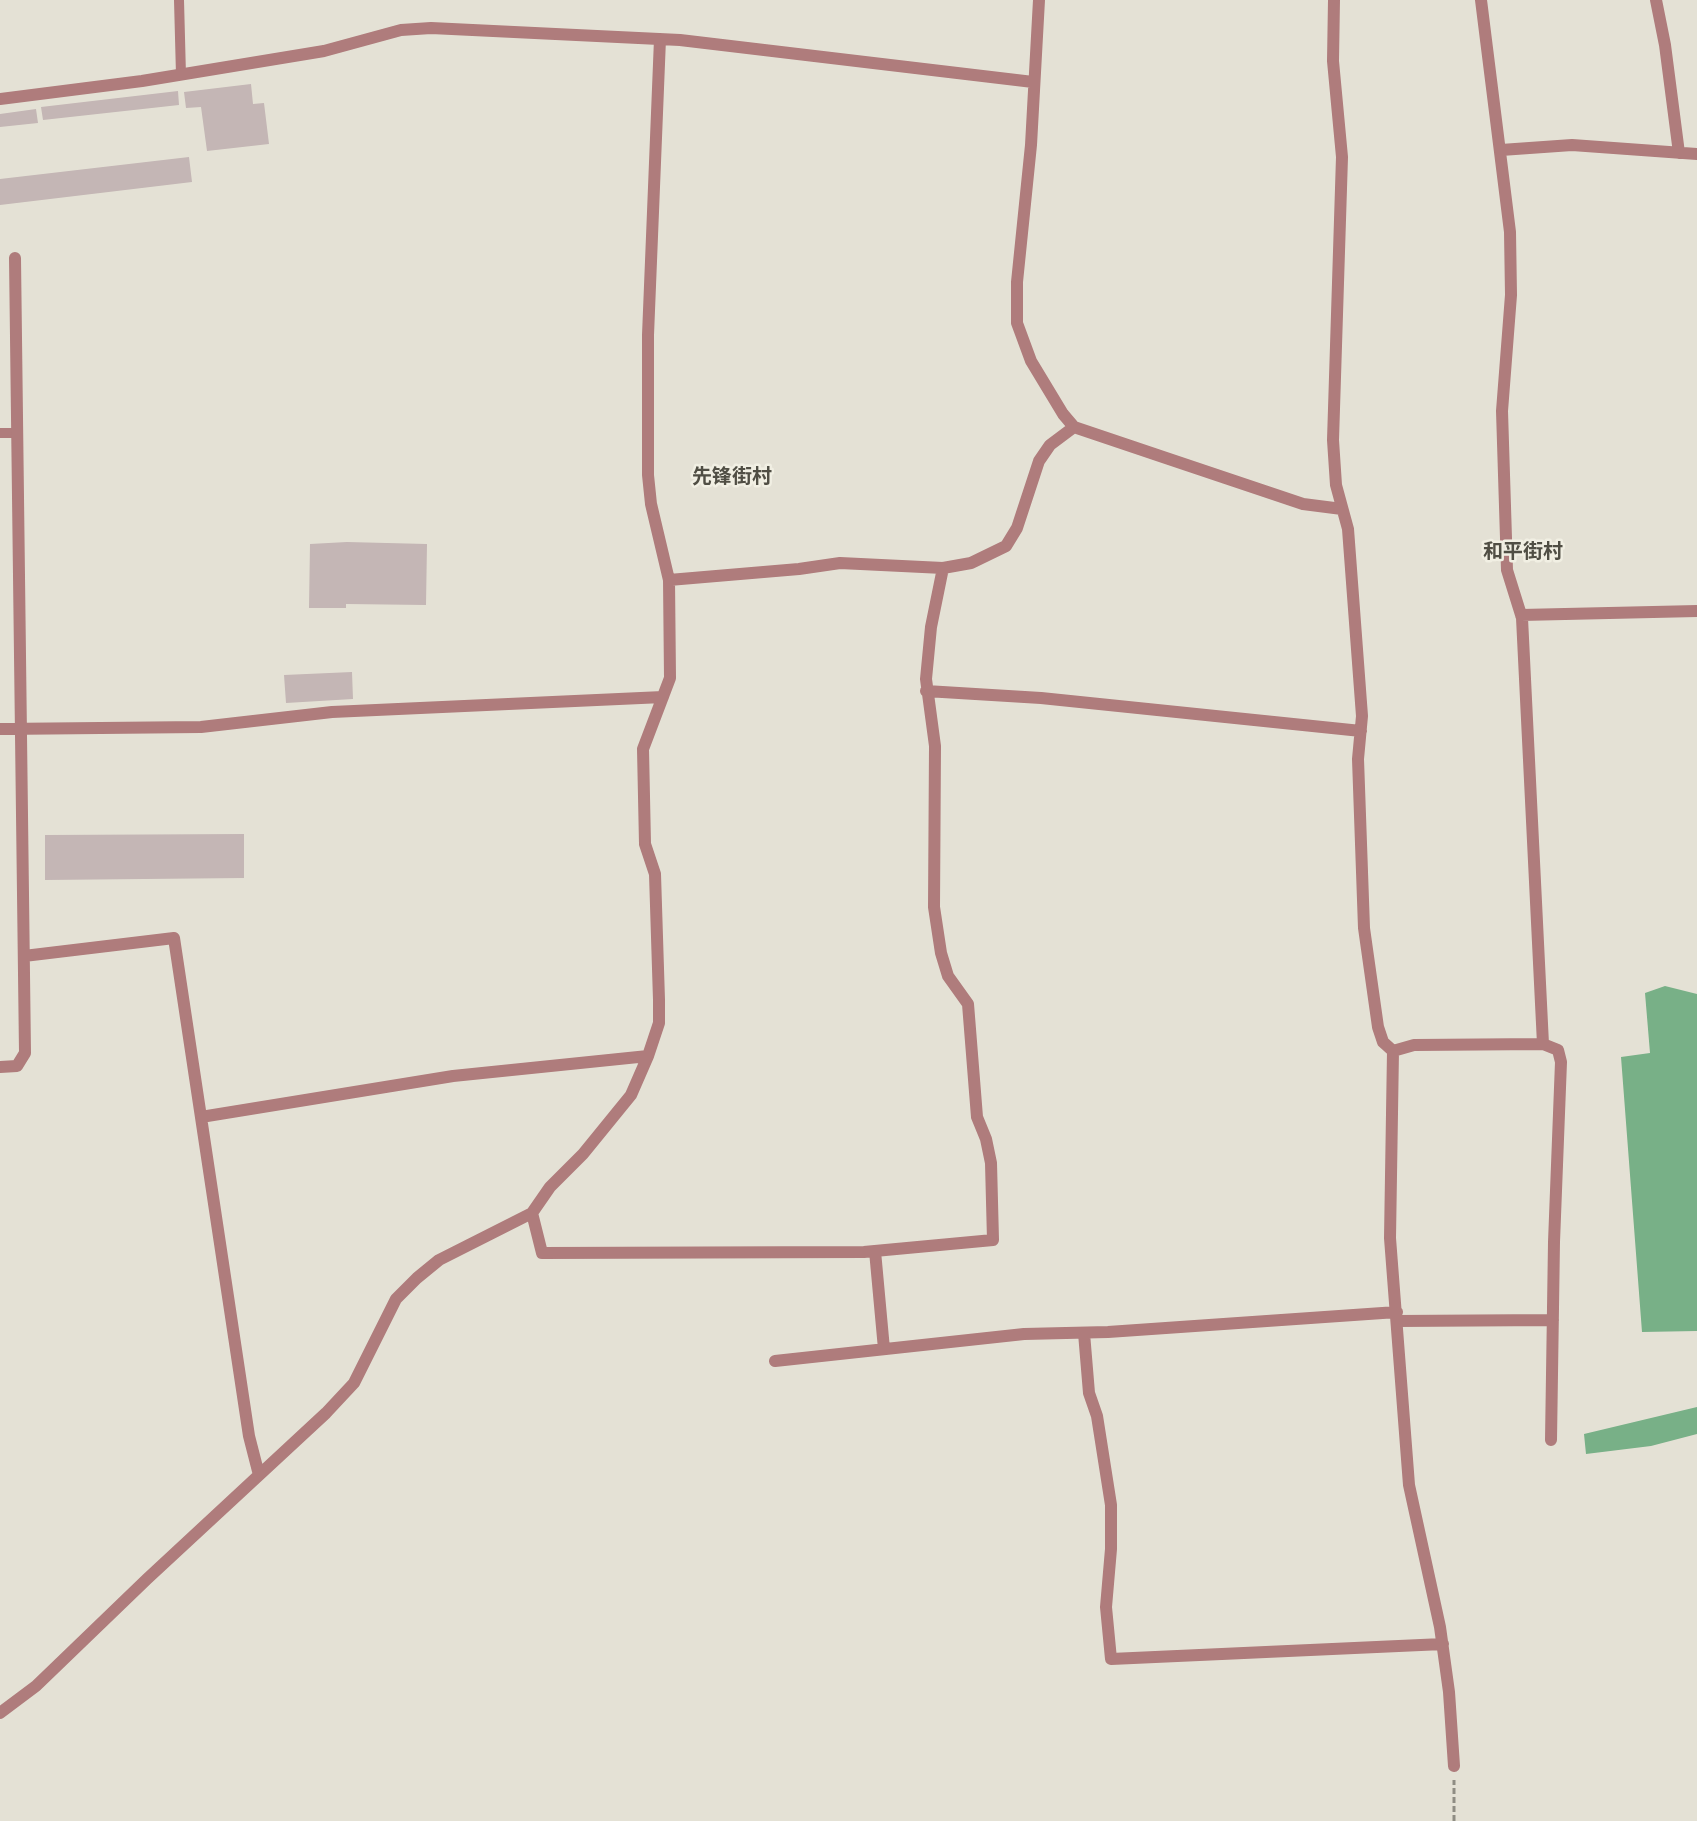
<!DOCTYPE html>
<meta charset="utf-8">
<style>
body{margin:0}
canvas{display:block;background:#e4e1d5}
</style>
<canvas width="1697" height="1821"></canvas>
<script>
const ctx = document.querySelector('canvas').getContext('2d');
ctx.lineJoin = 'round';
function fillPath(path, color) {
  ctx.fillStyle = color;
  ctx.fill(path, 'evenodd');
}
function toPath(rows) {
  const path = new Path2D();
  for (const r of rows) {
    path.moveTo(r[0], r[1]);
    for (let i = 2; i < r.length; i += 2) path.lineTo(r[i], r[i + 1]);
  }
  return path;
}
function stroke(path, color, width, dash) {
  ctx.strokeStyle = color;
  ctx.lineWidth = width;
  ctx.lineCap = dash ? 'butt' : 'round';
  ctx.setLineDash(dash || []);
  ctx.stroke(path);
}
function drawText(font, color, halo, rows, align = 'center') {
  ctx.font = font + ' Quicksand,"Noto Sans SC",sans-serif';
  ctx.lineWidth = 5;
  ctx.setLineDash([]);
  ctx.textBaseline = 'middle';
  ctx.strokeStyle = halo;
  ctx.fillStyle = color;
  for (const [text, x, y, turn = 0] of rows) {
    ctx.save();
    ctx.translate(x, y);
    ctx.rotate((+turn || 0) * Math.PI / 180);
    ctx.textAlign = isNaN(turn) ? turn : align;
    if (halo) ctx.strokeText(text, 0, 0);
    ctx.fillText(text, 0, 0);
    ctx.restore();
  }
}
const forest = toPath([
 [1665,986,1697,994,1697,1331,1642,1332,1621,1057,1650,1053,1645,993],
 [1697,1407,1697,1434,1651,1446,1586,1454,1584,1434]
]);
const building = toPath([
 [251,84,253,104,264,103,269,144,207,151,201,107,186,108,184,92],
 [178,91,179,105,43,120,41,107],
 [36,109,38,123,0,127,0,114],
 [189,157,192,182,0,205,0,179],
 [347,542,427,544,426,605,346,604,346,608,309,608,310,544],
 [352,672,353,699,286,703,284,675],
 [244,834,244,878,45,880,45,835]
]);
const path = toPath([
 [1454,1821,1454,1780]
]);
const service = toPath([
 [179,0,181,75],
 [0,433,17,433]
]);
const minor = toPath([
 [1039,0,1031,145,1017,282,1017,323,1031,361,1063,414,1074,427,1166,458,1303,504,1342,509],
 [1334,0,1333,61,1342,157,1333,440,1336,485,1348,529,1362,716,1358,759,1364,928,1378,1027,1383,1042,1393,1051,1390,1238,1409,1485,1440,1627,1449,1692,1454,1766],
 [1481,0,1510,232,1511,295,1502,411,1507,570,1522,618,1543,1044],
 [1656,0,1665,45,1679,153],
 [0,99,142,81,324,51,401,30,431,28,680,40,1033,82],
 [1501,150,1572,145,1697,154],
 [669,580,799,569,840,563,943,568,971,563,1006,546,1017,528,1039,461,1050,445,1074,427],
 [1521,615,1697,611],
 [926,691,1041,698,1361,731],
 [0,729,201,727,332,712,663,697],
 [24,956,174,938,249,1436,259,1475],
 [1393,1051,1414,1045,1543,1044,1558,1050,1561,1062,1554,1242,1551,1440],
 [0,1067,17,1066,25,1053,15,258],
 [201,1117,453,1076,648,1056],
 [532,1213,542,1253,864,1252,993,1240,991,1163,986,1139,977,1117,968,1004,948,976,941,953,934,907,935,746,926,679,931,627,943,568],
 [875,1251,884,1349],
 [1397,1321,1553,1320],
 [1084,1333,1089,1393,1097,1416,1111,1505,1111,1549,1106,1607,1111,1659,1443,1644],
 [775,1361,1024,1334,1108,1332,1397,1312],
 [0,1713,36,1686,147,1579,326,1413,354,1383,396,1299,417,1278,439,1260,532,1213,550,1187,583,1154,631,1095,648,1056,659,1023,659,1000,655,874,645,844,643,749,670,678,669,580,651,504,648,475,648,335,660,39]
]);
const quarterNames = [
 ["先锋街村",732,477],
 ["和平街村",1523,552]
];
fillPath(forest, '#78b087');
fillPath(building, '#c4b6b5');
stroke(path, '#8f8d84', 3, [6, 3]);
stroke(service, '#af7c7c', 10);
stroke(minor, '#af7c7c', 12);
drawText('bold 20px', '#504e44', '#f1efe3', quarterNames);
</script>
